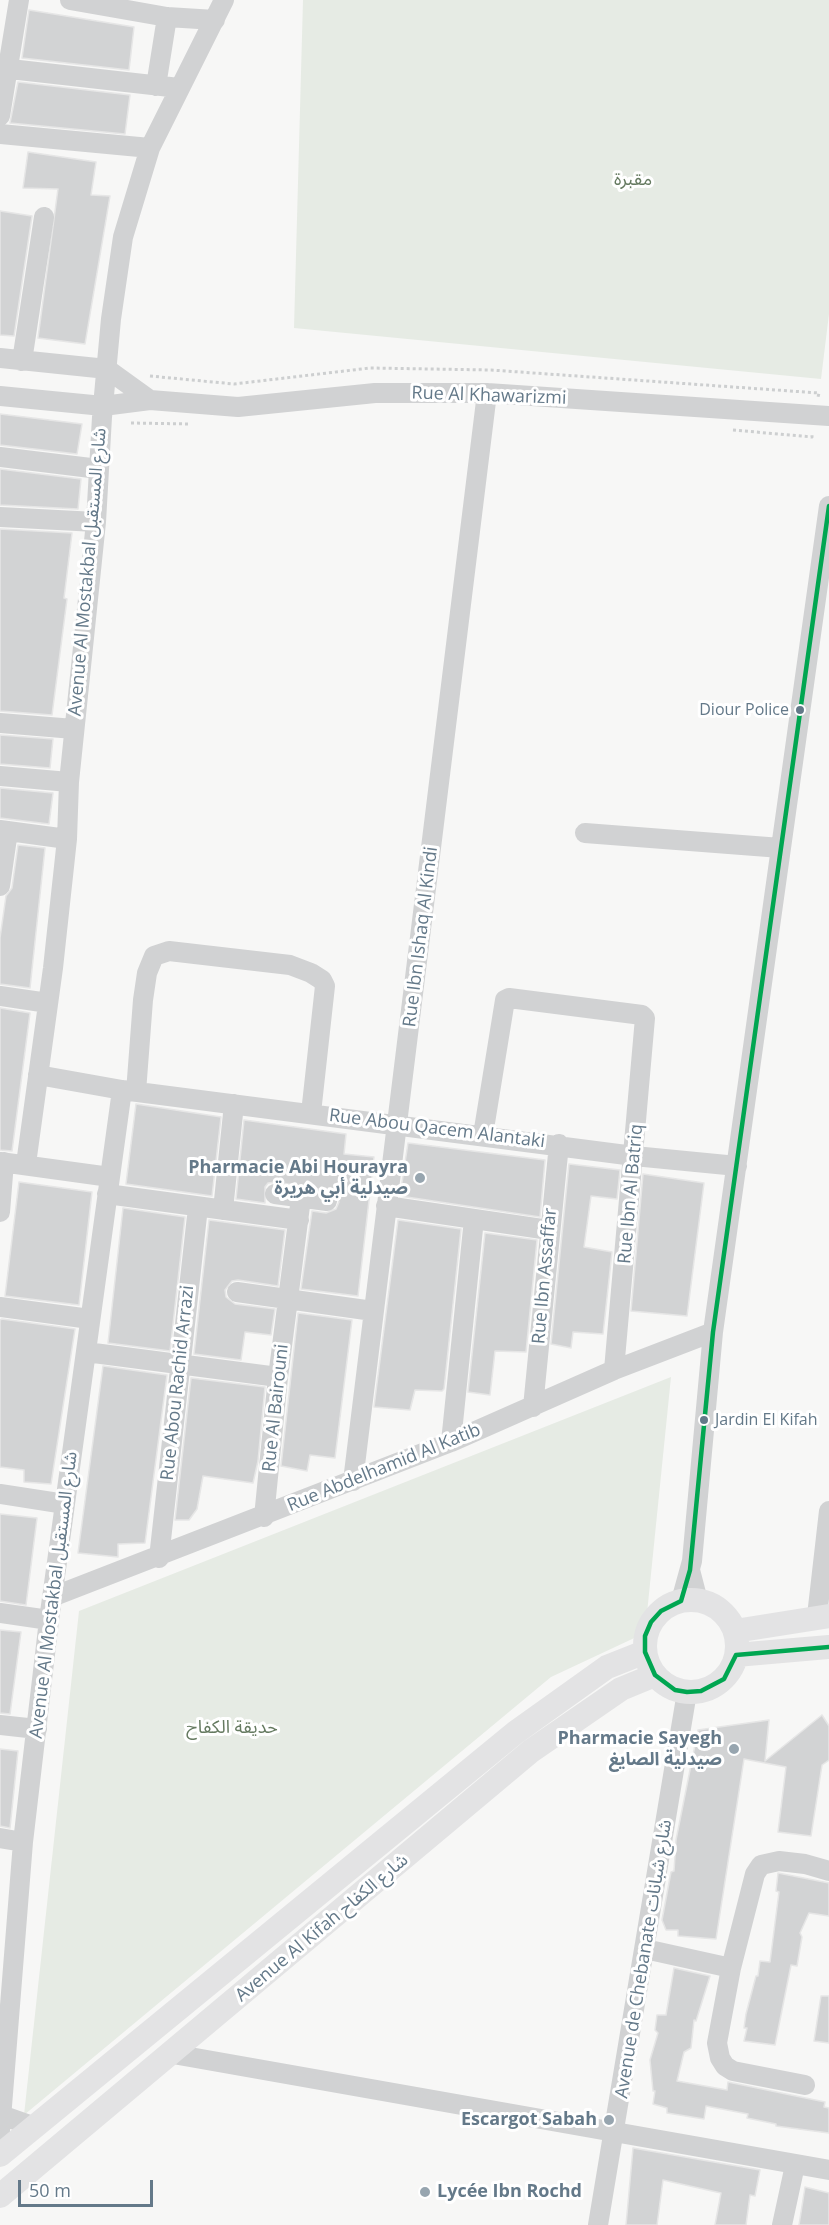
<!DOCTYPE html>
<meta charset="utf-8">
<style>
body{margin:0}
#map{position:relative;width:829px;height:2225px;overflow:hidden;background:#f7f7f6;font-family:"Open Sans",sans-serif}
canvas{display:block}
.scale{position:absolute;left:18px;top:2180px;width:135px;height:27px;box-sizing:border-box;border:3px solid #647989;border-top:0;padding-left:8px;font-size:18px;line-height:21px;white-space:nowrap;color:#647989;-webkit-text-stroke:4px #fff;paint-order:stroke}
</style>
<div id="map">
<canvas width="829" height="2225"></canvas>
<div class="scale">50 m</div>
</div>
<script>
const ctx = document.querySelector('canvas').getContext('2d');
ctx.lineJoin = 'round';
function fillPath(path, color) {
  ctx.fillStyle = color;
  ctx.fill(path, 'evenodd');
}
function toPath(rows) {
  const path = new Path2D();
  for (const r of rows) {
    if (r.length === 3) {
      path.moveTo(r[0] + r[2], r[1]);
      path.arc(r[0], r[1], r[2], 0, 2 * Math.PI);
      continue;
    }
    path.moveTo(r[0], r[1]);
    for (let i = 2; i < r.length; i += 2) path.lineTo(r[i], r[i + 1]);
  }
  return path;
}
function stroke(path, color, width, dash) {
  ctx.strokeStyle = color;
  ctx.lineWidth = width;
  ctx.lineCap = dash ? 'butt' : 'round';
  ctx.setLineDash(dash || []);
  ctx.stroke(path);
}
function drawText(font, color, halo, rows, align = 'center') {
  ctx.font = font + ' "Open Sans","Noto Sans Arabic",sans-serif';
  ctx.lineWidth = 6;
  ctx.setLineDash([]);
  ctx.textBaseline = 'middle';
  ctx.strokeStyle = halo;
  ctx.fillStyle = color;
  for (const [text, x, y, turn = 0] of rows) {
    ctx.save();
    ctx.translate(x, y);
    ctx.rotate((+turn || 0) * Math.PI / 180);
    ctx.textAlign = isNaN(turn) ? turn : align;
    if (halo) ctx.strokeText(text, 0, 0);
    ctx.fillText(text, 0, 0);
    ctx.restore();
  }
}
const green = toPath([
 [303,0,829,0,829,314,821,379,294,328],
 [671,1377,645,1633,551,1677,24,2115,79,1611]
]);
const building = toPath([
 [29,10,134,27,129,70,22,58,29,10],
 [18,82,130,95,125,134,10,123,18,82],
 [28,152,96,162,91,195,110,196,85,344,38,338,58,189,23,188,28,152],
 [0,211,32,216,14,336,0,335,0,211],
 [0,414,82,424,77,454,0,445,0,414],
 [0,469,81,479,78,509,0,505,0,469],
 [0,529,72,533,64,598,67,599,52,715,0,711,0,529],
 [0,735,53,739,50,768,0,764,0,735],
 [0,788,53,793,49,824,0,818,0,788],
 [18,845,45,848,30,988,0,984,0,938,6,896,12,888,18,845],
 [0,1008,30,1013,12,1151,0,1150,0,1008],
 [136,1104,221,1117,212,1196,126,1184,136,1104],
 [244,1120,346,1134,344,1154,374,1157,358,1296,301,1289,312,1211,326,1213,336,1209,339,1202,335,1192,276,1182,268,1183,265,1187,265,1203,236,1199,244,1120],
 [408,1143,545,1160,540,1217,400,1196,408,1143],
 [569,1164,620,1170,617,1199,591,1196,584,1247,612,1252,603,1334,573,1332,571,1348,551,1344,569,1164],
 [643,1174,704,1183,687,1316,631,1311,643,1174],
 [19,1182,92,1192,79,1305,5,1296,19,1182],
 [123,1208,185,1217,170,1351,108,1343,123,1208],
 [209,1220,285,1230,278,1286,238,1280,232,1281,225,1290,226,1297,235,1304,275,1309,271,1335,245,1332,241,1360,194,1354,209,1220],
 [398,1220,461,1229,444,1389,442,1391,415,1390,410,1410,374,1407,398,1220],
 [485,1233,537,1240,526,1352,495,1351,490,1395,468,1392,485,1233],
 [298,1313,352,1320,335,1458,310,1455,307,1471,281,1466,298,1313],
 [2,1319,75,1329,51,1484,24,1482,24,1470,0,1467,0,1320,2,1319],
 [103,1366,167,1375,145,1543,118,1544,118,1557,78,1553,103,1366],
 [191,1378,265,1387,258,1461,253,1483,203,1476,197,1509,189,1520,175,1520,191,1378],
 [0,1514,37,1518,26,1605,0,1601,0,1514],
 [0,1630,21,1632,10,1714,0,1713,0,1630],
 [822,1715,829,1726,829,1760,822,1765,811,1836,778,1832,786,1767,744,1759,716,1939,678,1936,678,1930,666,1930,662,1920,671,1872,674,1871,676,1840,698,1730,769,1720,765,1761,822,1715],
 [0,1749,18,1751,10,1828,0,1826,0,1749],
 [778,1873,829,1883,829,1916,809,1913,800,1933,802,1937,797,1966,791,1965,775,2045,744,2041,747,2028,744,2028,746,2014,756,1976,758,1976,760,1961,770,1962,779,1892,776,1891,778,1873],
 [674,1968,710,1976,696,2021,694,2020,691,2048,684,2052,677,2081,727,2090,728,2082,825,2102,824,2107,829,2108,829,2133,776,2126,776,2124,747,2118,748,2114,706,2106,704,2119,667,2113,667,2108,653,2104,655,2091,653,2091,650,2060,658,2033,655,2030,657,2015,666,2015,674,1968],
 [821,1996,829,1996,829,2043,814,2041,821,1996],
 [633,2148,760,2170,755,2196,750,2195,746,2225,715,2225,721,2193,663,2180,657,2225,626,2225,633,2148],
 [805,2187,829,2193,829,2225,799,2225,805,2187]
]);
const path = toPath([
 [150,376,234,384,370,368,491,370,819,393,818,397],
 [131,423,191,424],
 [733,430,812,437,812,433]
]);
const minor = toPath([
 [70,0,167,17,215,20],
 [10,69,179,88],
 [156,86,167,17],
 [0,116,19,0],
 [0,134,150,148],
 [0,358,107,369,150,400],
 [22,361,44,217],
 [0,396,103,406,150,400,238,407,375,393,487,393,829,416],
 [0,457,99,469],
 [0,517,96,522],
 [0,723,74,729],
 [0,776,69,782],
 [0,830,67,839],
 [585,833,781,848],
 [0,886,8,831],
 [0,996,48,1003],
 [38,1075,122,1090,634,1156,737,1166],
 [136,1092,143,1000,147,973,154,956,169,951,290,965,311,973,322,980,325,986,311,1113],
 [483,1135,505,1000,509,998,642,1015,645,1018,614,1370],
 [0,1162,110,1177],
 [26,1164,53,968,67,839,69,782,96,522,102,417,111,319,123,237,150,148,224,0],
 [107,1194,299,1220],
 [275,1194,327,1201],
 [386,1206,549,1230],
 [223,1210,234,1104],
 [0,1212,4,1162],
 [237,1292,373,1311],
 [0,1307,90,1319],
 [86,1352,278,1377],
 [533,1407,559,1144],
 [451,1442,474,1219],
 [353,1481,487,393],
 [0,1494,65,1504],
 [264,1517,278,1377,301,1198],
 [159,1558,198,1207],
 [690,1570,698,1601],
 [52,1597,451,1442,614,1370,713,1332],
 [681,1601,692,1561,713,1332,829,506],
 [0,1613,49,1620],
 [817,1616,829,1511],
 [0,1725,37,1729],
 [0,1838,23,1842],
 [645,1949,731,1968],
 [173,2054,829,2170],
 [805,2085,733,2071,725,2066,720,2058,717,2043,731,1968,755,1874,761,1865,779,1861,805,1864,829,1871],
 [1,2115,35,2127],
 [0,2131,23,1842,49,1620,122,1090],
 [598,2225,687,1692],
 [782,2225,795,2165]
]);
const major = toPath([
 [691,1646,46],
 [735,1631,829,1616],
 [736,1655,829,1647],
 [0,2155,516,1732,607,1667,645,1652],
 [0,2196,531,1751,621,1689,655,1675]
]);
const bus1 = toPath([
 [829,506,713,1332,690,1570,681,1601,661,1611,651,1622,645,1636,645,1652,655,1675,675,1690,687,1692,701,1691,724,1679,736,1655,829,1647]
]);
const markers = [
 [800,710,5,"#647989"],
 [420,1178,6,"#97a5af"],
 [704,1420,5,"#647989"],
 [734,1749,6,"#97a5af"],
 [609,2120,6,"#97a5af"],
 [425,2192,6,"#97a5af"]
];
const busNames = [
 ["Diour Police",789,710],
 ["Jardin El Kifah",715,1420,"left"]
];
const parkNames = [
 ["مقبرة",633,180],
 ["حديقة الكفاح",232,1728]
];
const streetNames = [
 ["Rue Al Khawarizmi",489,396,2],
 ["Avenue Al Mostakbal شارع المستقبل",88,572,-85],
 ["Rue Ibn Ishaq Al Kindi",421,937,-83],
 ["Rue Abou Qacem Alantaki",437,1129,7],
 ["Rue Ibn Al Batriq",631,1194,-85],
 ["Rue Ibn Assaffar",545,1276,-85],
 ["Rue Abou Rachid Arrazi",178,1383,-84],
 ["Rue Al Bairouni",276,1408,-84],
 ["Rue Abdelhamid Al Katib",384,1468,-22],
 ["Avenue Al Mostakbal شارع المستقبل",54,1595,-83],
 ["Avenue Al Kifah شارع الكفاح",322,1928,-40],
 ["Avenue de Chebanate شارع شبانات",644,1959,-81]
];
const poiNames = [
 ["Pharmacie Abi Hourayra",408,1168],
 ["صيدلية أبي هريرة",408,1189],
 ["Pharmacie Sayegh",722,1739],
 ["صيدلية الصايغ",722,1760],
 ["Escargot Sabah",597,2120],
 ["Lycée Ibn Rochd",437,2192,"left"]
];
fillPath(green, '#e6ebe4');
fillPath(building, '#d2d3d4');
stroke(building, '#e6e6e6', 1.5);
stroke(path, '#cdcfd0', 3, [3, 3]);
stroke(minor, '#d1d2d3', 20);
stroke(major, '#e3e3e4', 24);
stroke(bus1, '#00a651', 4.5);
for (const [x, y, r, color] of markers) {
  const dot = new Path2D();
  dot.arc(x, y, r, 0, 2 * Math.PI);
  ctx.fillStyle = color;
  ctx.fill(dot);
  stroke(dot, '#fff', 2);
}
drawText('16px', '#647989', '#fff', busNames, 'right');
drawText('18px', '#657a60', '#fff', parkNames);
drawText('18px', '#647989', '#fff', streetNames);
drawText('bold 18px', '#647989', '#fff', poiNames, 'right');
</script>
